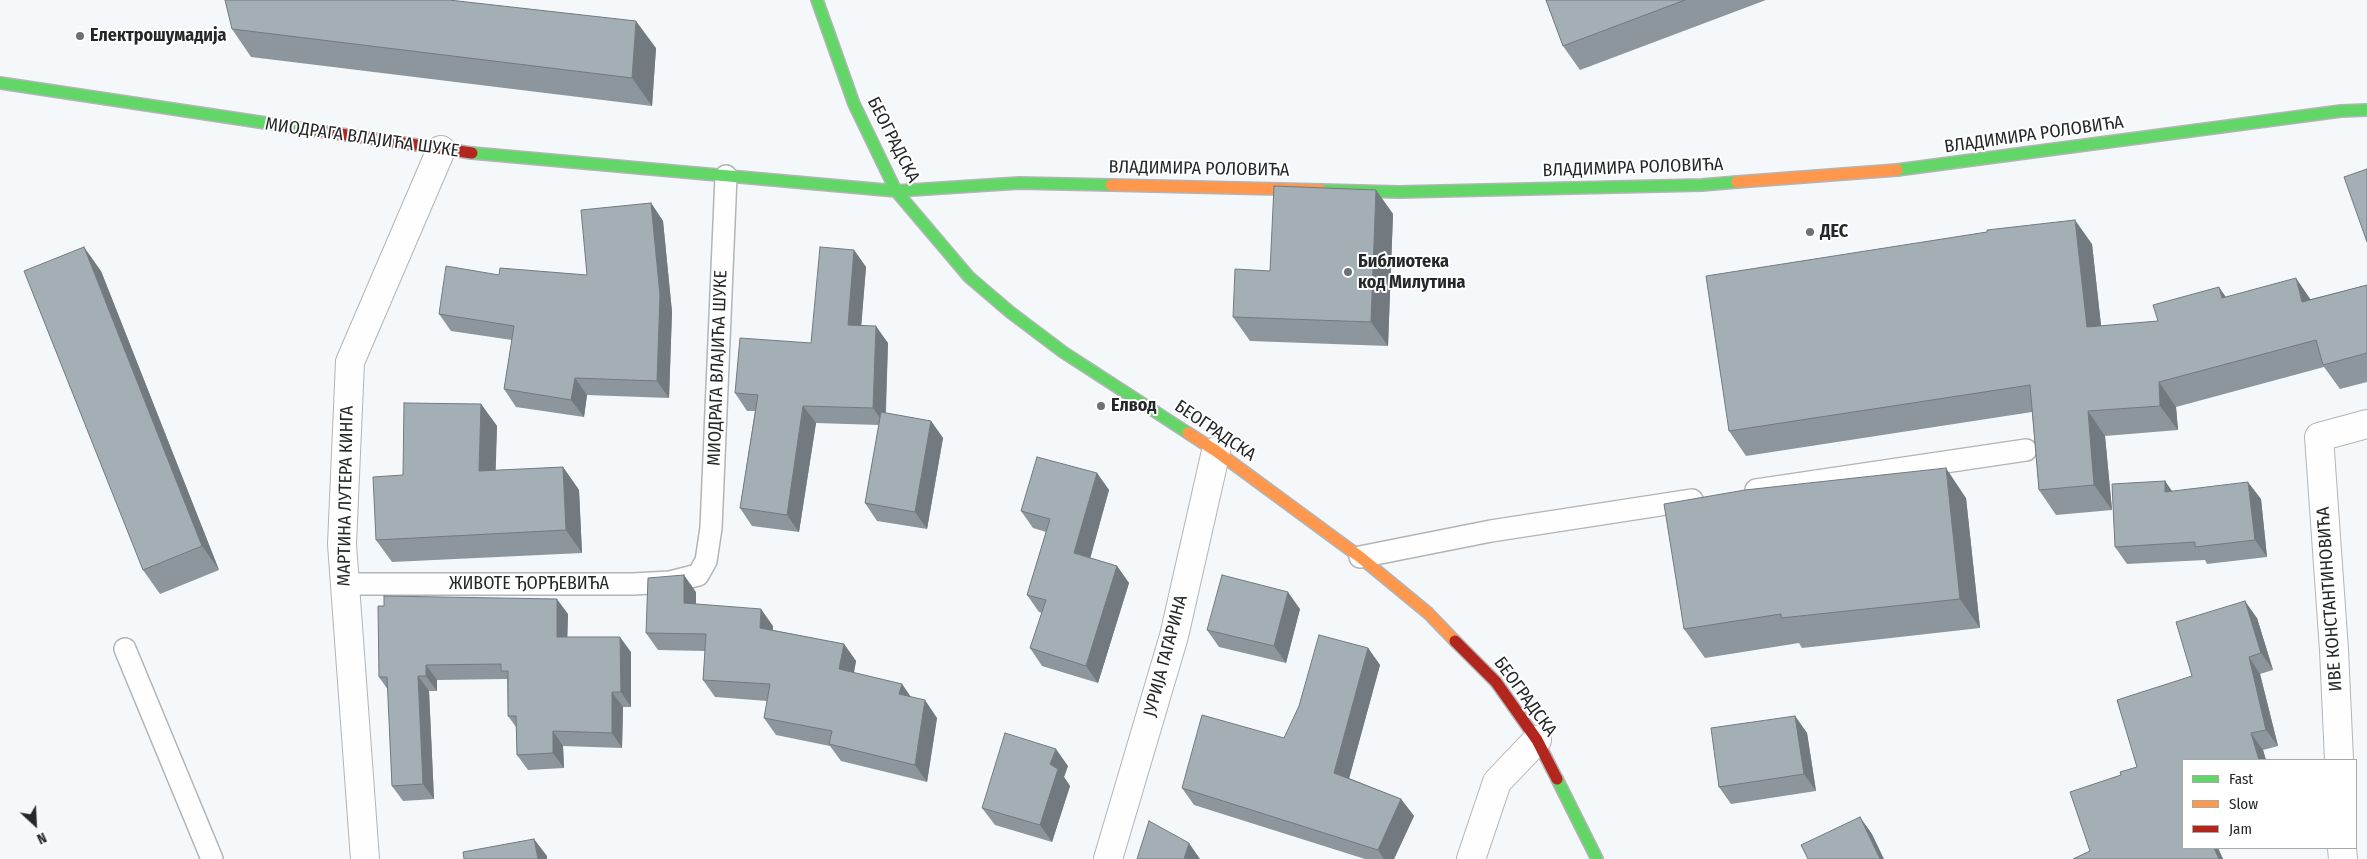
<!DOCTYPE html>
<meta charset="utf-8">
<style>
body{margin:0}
#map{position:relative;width:2367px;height:859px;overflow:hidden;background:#f5f8fb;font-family:"Fira Sans Condensed",sans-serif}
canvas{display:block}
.legend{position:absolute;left:2182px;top:759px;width:175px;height:90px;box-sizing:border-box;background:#fff;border:1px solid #a8a9a9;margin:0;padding:6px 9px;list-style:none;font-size:15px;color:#252829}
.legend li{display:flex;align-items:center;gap:10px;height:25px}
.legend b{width:25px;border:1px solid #a8a9a9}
.north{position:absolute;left:10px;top:799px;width:50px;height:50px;-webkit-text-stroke:4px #fff;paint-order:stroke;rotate:155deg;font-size:14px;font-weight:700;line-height:20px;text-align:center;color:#252829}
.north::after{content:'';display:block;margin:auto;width:18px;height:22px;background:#252829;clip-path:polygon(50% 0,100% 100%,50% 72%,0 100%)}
</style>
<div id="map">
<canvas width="2367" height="859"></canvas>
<ul class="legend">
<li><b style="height:6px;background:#63d668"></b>Fast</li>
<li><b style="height:6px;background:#ff974d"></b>Slow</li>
<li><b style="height:6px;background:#b3261e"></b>Jam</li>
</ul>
<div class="north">N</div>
</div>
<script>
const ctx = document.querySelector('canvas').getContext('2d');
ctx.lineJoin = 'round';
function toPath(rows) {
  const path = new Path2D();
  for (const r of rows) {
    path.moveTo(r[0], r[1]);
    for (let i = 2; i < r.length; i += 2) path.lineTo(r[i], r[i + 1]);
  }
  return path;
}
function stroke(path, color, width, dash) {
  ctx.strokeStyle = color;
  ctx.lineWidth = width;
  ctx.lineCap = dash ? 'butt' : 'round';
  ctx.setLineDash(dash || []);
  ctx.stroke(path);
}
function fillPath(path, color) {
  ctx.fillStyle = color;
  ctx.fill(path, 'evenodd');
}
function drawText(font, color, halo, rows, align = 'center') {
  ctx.font = font + ' "Fira Sans Condensed",sans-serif';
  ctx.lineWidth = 4;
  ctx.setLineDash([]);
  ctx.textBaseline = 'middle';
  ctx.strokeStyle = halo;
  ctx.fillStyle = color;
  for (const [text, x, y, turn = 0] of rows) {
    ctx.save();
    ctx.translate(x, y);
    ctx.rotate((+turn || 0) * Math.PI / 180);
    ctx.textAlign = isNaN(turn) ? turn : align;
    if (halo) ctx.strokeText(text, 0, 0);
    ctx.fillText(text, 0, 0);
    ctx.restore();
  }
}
const lane = toPath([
 [1756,490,2026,450],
 [1360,557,1491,531,1692,500],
 [343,584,633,584,670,582,698,575,706,561,711,528,726,176],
 [125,649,212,859]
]);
const street = toPath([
 [2339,760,2334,650,2319,437,2367,424],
 [2342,848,2343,859],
 [365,859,342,544,350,362,441,150],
 [1108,859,1174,636,1216,451],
 [1471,859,1497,782,1537,740]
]);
const fast = toPath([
 [817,0,854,104,896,191,969,277,1010,312,1063,352,1188,433],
 [0,83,319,131],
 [472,153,896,191,1019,183,1111,185],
 [1897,170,2341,111,2367,110],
 [1321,190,1399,192,1702,185,1737,182],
 [1557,779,1597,859]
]);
const slow = toPath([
 [1737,182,1897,170],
 [1111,185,1321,190],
 [1188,433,1216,451,1360,557,1428,613,1455,641]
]);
const jam = toPath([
 [319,131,472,153],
 [1455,641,1496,682,1537,740,1557,779]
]);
const wall = toPath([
 [1546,0,1766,0,1580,70,1563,46],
 [232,29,656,48,652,106,251,57],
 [1376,190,1393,214,1388,346,1250,341,1233,317,1270,271],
 [651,203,663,221,672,312,669,398,587,395,584,417,516,407,504,389,512,340,451,331,439,314,499,275,587,275],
 [2092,244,2101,326,2158,321,2226,297,2311,299,2367,285,2367,382,2340,389,2324,367,2176,407,2178,430,2105,436,2112,510,2056,515,2039,490,2032,412,1746,456,1729,431],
 [854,250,866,267,861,325,888,343,886,413,931,421,943,438,927,529,877,521,865,503,879,425,816,423,799,532,752,526,740,508,755,411,747,411,735,393,811,343],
 [101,271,219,570,160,594,143,570],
 [481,404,497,426,495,471,563,467,579,490,582,553,392,562,376,540,403,475],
 [1097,473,1109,490,1090,558,1117,566,1129,583,1098,683,1042,666,1030,648,1042,613,1039,612,1027,595,1046,532,1033,528,1021,511],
 [2165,481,2172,491,2261,499,2267,557,2207,564,2205,560,2127,564,2115,547],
 [1966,498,1980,628,1802,648,1799,643,1705,658,1684,629],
 [696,592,696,604,773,626,773,630,844,644,856,661,854,673,902,684,911,697,937,718,927,782,841,761,830,746,776,735,764,718,767,701,715,697,703,680,705,651,658,650,646,633],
 [1300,609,1286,663,1219,647,1207,630],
 [568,614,567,637,631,652,631,707,623,707,622,748,563,746,564,768,528,770,517,755,516,727,508,716,507,679,437,680,437,691,429,691,434,799,403,801,392,786,388,690,379,677],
 [2257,618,2273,670,2260,674,2278,746,2263,750,2266,760,2183,760,2183,848,2218,848,2223,859,2073,859,2090,851,2121,775,2137,767],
 [1368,648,1380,665,1349,778,1401,799,1414,816,1394,859,1365,859,1194,805,1182,788,1284,738],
 [1795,716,1807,733,1816,791,1731,804,1719,787],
 [1068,766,1064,777,1070,786,1052,842,995,825,982,808]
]);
const shadedWall = toPath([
 [636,21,656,48,652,106,632,78],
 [1376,190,1393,214,1388,346,1371,322],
 [651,203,663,221,672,312,669,398,657,381],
 [2075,220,2092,244,2104,352,2087,327],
 [84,247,101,271,219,570,202,546],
 [854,250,866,267,860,342,848,325],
 [2296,278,2313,303,2302,302],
 [2219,287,2236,312,2222,298],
 [876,326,888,343,885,425,873,408],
 [575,378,587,395,584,417,571,400],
 [2159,382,2176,407,2178,430,2160,406],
 [481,404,497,426,495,494,479,471],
 [803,406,816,423,799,532,787,515],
 [2088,411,2105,436,2112,510,2094,485],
 [931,421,943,438,927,529,915,512],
 [563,467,579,490,582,553,566,530],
 [1946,468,1966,498,1980,628,1960,599],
 [1097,473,1109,490,1087,570,1074,553],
 [2165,481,2177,499,2165,492],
 [2248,482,2261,499,2267,557,2255,540],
 [1117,566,1129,583,1098,683,1086,666],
 [684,575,696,592,696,620,684,603],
 [1288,592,1300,609,1286,663,1274,646],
 [557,599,568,614,567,652,557,637],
 [2245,601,2257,618,2273,670,2261,653],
 [761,609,773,626,772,645,760,628],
 [620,637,631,652,631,707,621,692],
 [844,644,856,661,851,686,839,669],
 [1368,648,1380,665,1346,790,1334,773],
 [2249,657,2260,674,2278,746,2266,730],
 [426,665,437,680,437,691,426,676],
 [418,676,429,691,434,799,423,784],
 [902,684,914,702,899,694],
 [612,692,623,707,622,748,612,733],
 [925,700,937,718,927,782,915,765],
 [1795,716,1807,733,1816,791,1804,774],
 [553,731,563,746,564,768,553,753],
 [2251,733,2263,750,2266,760,2259,760],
 [1056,749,1068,766,1064,777,1070,786,1052,842,1040,825,1050,764],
 [1401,799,1414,816,1394,859,1384,859,1378,850],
 [1860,817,1872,834,1884,859,1880,859],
 [534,839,547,856,547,859,538,859],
 [1189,843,1200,859,1184,859],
 [2214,848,2218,848,2223,859,2219,859]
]);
const building = toPath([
 [225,0,449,0,636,21,632,78,232,29,225,0],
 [1546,0,1685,0,1563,46,1546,0],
 [2367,169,2367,242,2344,177,2367,169],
 [1274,186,1376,190,1371,322,1233,317,1235,269,1270,271,1274,186],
 [651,203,660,295,657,381,575,378,571,400,504,389,514,326,439,314,446,266,499,275,500,268,587,275,581,210,651,203],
 [2075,220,2087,327,2158,321,2153,305,2219,287,2222,298,2296,278,2302,302,2367,285,2367,353,2323,365,2316,340,2159,382,2160,406,2088,411,2094,485,2039,490,2030,385,1729,431,1706,276,1987,232,1987,230,2075,220],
 [84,247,202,546,143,570,24,271,84,247],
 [820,247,854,250,848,325,876,326,873,408,803,406,787,515,740,508,758,395,735,393,740,338,811,343,820,247],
 [404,403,481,404,479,471,563,467,566,530,376,540,373,477,403,475,404,403],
 [881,412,931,421,915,512,865,503,881,412],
 [1037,457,1097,473,1074,553,1117,566,1086,666,1030,648,1046,600,1027,595,1050,519,1021,511,1037,457],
 [1946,468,1960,599,1781,618,1781,614,1684,629,1664,504,1745,490,1946,468],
 [2165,481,2165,492,2248,482,2255,540,2195,547,2195,542,2115,547,2112,484,2165,481],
 [684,575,684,603,761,609,760,628,844,644,839,669,902,684,899,694,925,700,915,765,829,744,832,731,764,718,770,684,703,680,706,634,646,633,648,578,684,575],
 [1222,575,1288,592,1274,646,1207,630,1222,575],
 [384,596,557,599,557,637,620,637,621,692,612,692,612,733,553,731,553,753,517,755,516,716,508,716,508,671,501,671,501,664,426,665,426,676,418,676,423,784,392,786,387,677,379,677,378,606,384,606,384,596],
 [2245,601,2261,653,2249,657,2266,730,2251,733,2259,760,2183,760,2183,848,2214,848,2219,859,2073,859,2090,851,2070,792,2121,775,2120,772,2137,767,2117,700,2192,676,2176,622,2245,601],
 [1319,635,1368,648,1334,773,1401,799,1378,850,1182,788,1202,715,1284,738,1299,706,1319,635],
 [1795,716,1804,774,1719,787,1711,728,1795,716],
 [1005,733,1056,749,1050,764,1058,769,1040,825,982,808,1005,733],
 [1860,817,1880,859,1808,859,1801,845,1860,817],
 [1149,821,1189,843,1184,859,1137,859,1149,821],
 [534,839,538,859,464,859,463,852,534,839]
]);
const markers = [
 [80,36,5,"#6e7172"],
 [1810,232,5,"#6e7172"],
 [1348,272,5,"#6e7172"],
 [1101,406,5,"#6e7172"]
];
const poiNames = [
 ["Електрошумадија",90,36],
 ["ДЕС",1820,232],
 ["Библиотека",1358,262],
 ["код Милутина",1358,283],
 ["Елвод",1111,406]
];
const streetNames = [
 ["ВЛАДИМИРА РОЛОВИЋА",2034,135,-8],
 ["МИОДРАГА ВЛАЈИЋА ШУКЕ",362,138,8],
 ["БЕОГРАДСКА",893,140,63],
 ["ВЛАДИМИРА РОЛОВИЋА",1633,168,-2],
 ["ВЛАДИМИРА РОЛОВИЋА",1199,169,1],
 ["МИОДРАГА ВЛАЈИЋА ШУКЕ",718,368,-88],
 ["БЕОГРАДСКА",1215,431,34],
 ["МАРТИНА ЛУТЕРА КИНГА",346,496,-89],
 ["ЖИВОТЕ ЂОРЂЕВИЋА",529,584],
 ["ИВЕ КОНСТАНТИНОВИЋА",2330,599,-94],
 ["ЈУРИЈА ГАГАРИНА",1166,656,-75],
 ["БЕОГРАДСКА",1525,697,54]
];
stroke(lane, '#b2b4b6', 24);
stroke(street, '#b2b4b6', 30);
stroke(fast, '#b2b4b6', 14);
stroke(slow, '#b2b4b6', 14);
stroke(jam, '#b2b4b6', 14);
stroke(lane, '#fefefe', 21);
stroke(street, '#fefefe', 28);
stroke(fast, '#63d668', 11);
stroke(slow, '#ff974d', 11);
stroke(jam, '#b3261e', 11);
fillPath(wall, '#8d969c');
fillPath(shadedWall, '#737a7f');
fillPath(building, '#a4aeb5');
stroke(building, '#737a7f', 1);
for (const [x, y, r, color] of markers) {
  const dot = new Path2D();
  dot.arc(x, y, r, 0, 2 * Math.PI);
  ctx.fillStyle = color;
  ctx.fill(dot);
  stroke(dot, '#fff', 2);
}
drawText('bold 18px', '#252829', '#fff', poiNames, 'left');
drawText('18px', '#252829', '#fff', streetNames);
</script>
